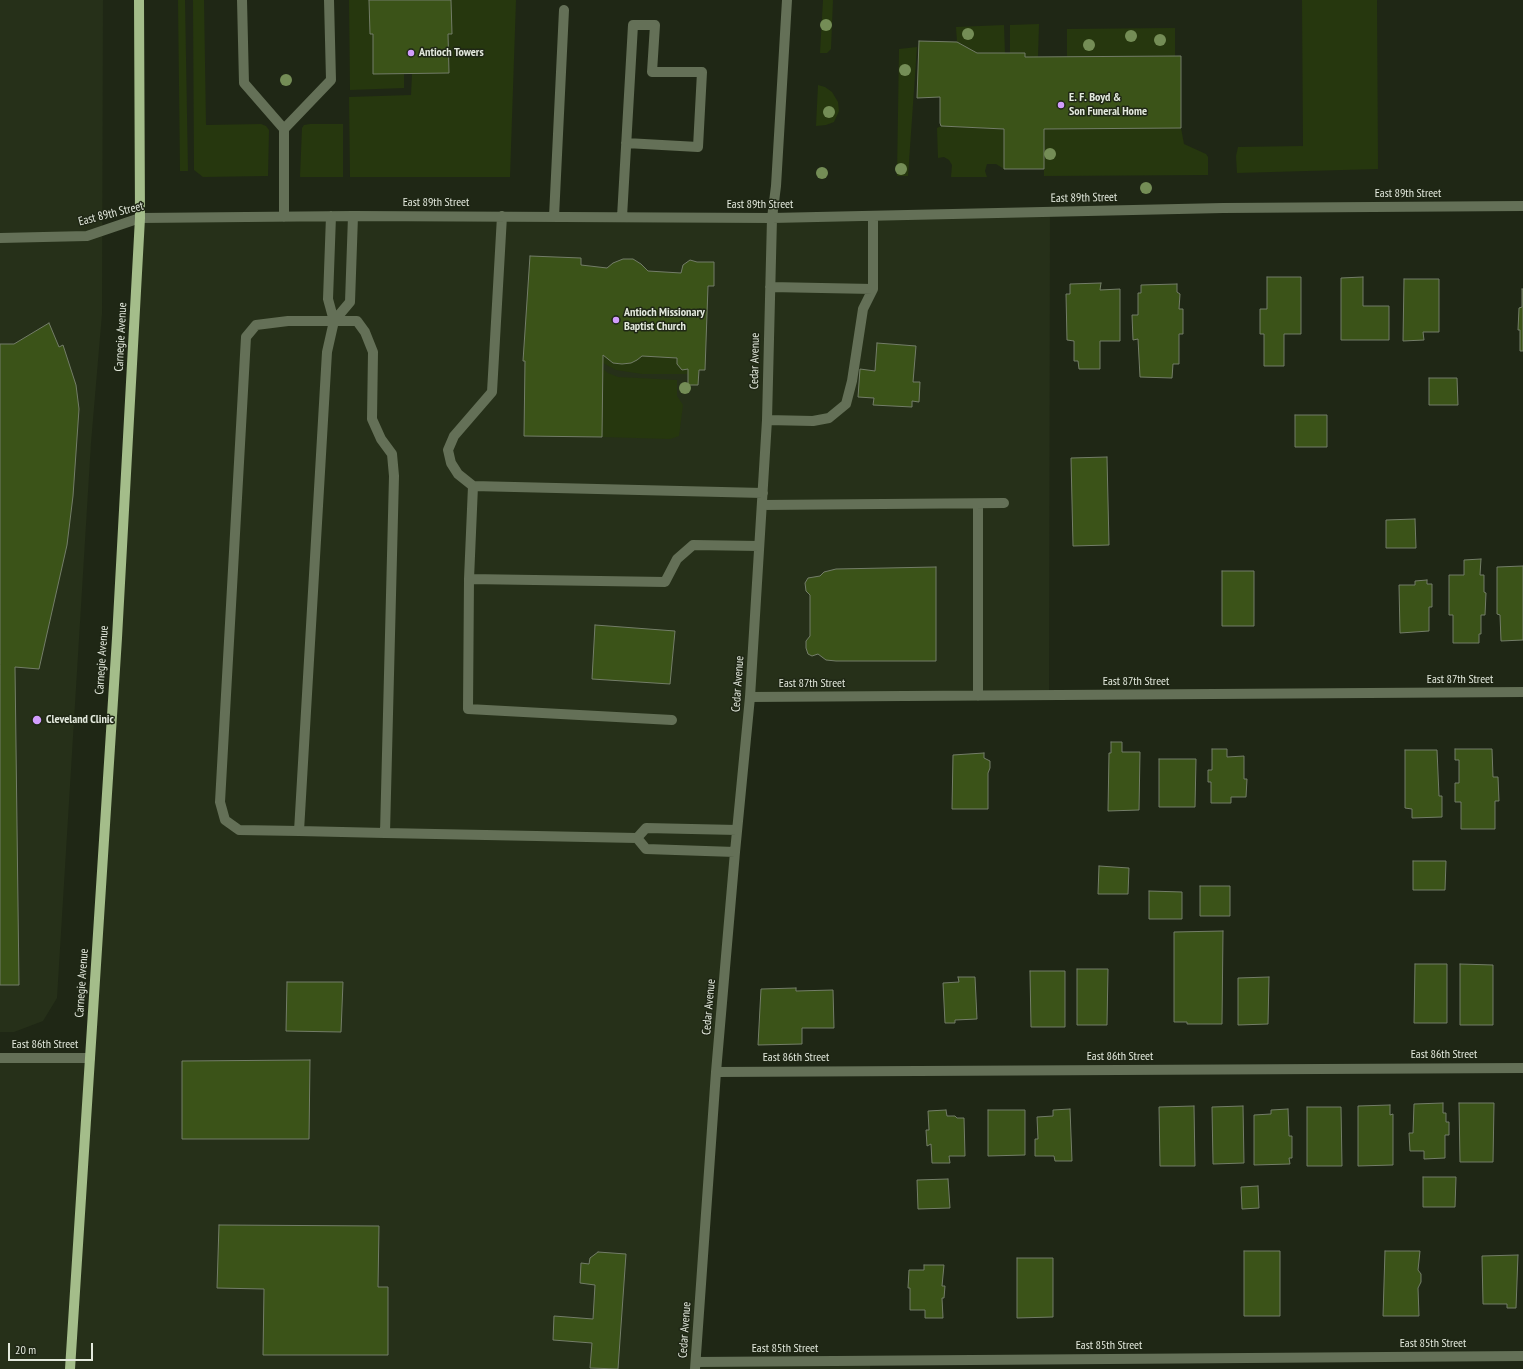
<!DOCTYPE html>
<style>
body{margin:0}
#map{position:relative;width:1523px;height:1369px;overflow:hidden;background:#1f2715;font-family:"PT Sans Narrow",sans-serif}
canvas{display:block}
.scale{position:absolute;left:8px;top:1343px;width:85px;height:18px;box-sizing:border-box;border:2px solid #e3e9dd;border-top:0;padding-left:5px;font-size:12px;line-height:14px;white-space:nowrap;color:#e3e9dd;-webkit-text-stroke:3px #1f2715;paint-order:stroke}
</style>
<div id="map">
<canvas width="1523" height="1369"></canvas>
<div class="scale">20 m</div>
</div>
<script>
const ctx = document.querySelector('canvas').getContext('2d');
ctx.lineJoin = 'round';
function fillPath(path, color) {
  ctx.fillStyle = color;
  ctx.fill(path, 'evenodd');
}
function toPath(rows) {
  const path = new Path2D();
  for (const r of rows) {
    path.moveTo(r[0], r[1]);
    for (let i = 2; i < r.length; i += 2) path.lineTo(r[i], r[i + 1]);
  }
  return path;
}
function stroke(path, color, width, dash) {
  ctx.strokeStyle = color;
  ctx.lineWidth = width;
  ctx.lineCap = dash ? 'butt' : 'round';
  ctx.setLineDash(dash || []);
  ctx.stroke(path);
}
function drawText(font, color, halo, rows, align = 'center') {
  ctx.font = font + ' "PT Sans Narrow",sans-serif';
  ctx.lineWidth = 3;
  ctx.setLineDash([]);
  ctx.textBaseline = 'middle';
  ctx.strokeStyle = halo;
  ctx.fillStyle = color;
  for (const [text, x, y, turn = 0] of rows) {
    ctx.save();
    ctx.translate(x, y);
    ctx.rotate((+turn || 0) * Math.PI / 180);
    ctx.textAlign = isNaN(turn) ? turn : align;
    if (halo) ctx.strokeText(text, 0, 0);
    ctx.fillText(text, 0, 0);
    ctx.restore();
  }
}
const built = toPath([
 [0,0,103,0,102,314,91,443,57,998,43,1021,14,1032,0,1032],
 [1050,212,1049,695,750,697,696,1362,870,1361,870,1369,0,1369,0,1058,90,1058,140,218]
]);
const green = toPath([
 [178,0,185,0,188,171,180,171],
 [193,0,204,0,206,125,261,124,266,126,269,130,268,176,203,177,194,170],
 [349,0,369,0,370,34,373,34,374,74,404,74,404,88,350,90],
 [451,0,516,0,510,177,350,177,349,97,411,95,412,74,449,73,448,34,452,34],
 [823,0,833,0,831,49,827,53,820,53],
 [1302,0,1377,0,1378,169,1237,173,1236,156,1238,147,1303,146],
 [1039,24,1038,57,1025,57,1010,54,1010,25],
 [1004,25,1005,54,977,53,957,42,956,27],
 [1175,28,1175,56,1067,57,1067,29],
 [917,47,908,176,897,176,899,49],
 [818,85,825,87,832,92,838,102,839,111,834,122,826,125,816,126],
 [310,124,343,124,343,177,300,177,302,128,304,125],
 [941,126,1004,129,1004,169,996,164,987,164,985,171,987,177,951,177,952,165,949,160,944,157,938,158,937,128],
 [1181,128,1184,144,1206,154,1208,157,1208,175,1044,176,1044,129],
 [603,355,613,363,622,364,631,363,637,360,642,356,677,358,677,364,682,370,688,369,688,374,642,374,616,370,603,363],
 [603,369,608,373,618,377,677,380,677,396,683,405,679,436,670,439,602,437]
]);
const building = toPath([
 [369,0,451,0,452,34,448,34,449,73,373,74,373,34,370,34,369,0],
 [919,41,957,42,977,53,1025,53,1025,57,1181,56,1181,128,1044,129,1044,169,1004,169,1004,129,941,126,940,123,940,97,917,98,919,41],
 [530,256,581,258,581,265,607,268,613,263,623,259,633,259,641,264,648,271,681,273,683,265,690,260,697,262,714,262,714,286,708,286,705,370,699,370,698,385,688,385,688,369,682,370,677,364,677,358,642,356,637,360,631,363,622,364,613,363,603,355,602,437,524,436,525,361,523,361,530,256],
 [1267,277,1301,277,1301,334,1284,334,1284,366,1264,366,1264,334,1260,334,1260,309,1267,309,1267,277],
 [1363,277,1363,306,1389,306,1389,340,1341,340,1341,278,1363,277],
 [1404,279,1439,279,1439,332,1423,332,1424,340,1403,341,1404,279],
 [1101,283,1100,290,1120,289,1120,341,1100,341,1100,369,1079,369,1078,361,1074,361,1074,341,1067,340,1066,294,1070,294,1070,284,1101,283],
 [1177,284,1177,292,1180,294,1179,309,1183,309,1183,334,1179,334,1179,364,1173,364,1172,378,1140,377,1138,339,1133,340,1132,315,1138,315,1138,293,1141,293,1141,285,1177,284],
 [1522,289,1523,289,1523,351,1520,351,1520,330,1518,330,1519,308,1522,307,1522,289],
 [49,323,59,347,63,345,76,385,79,409,73,496,67,545,39,669,15,667,19,985,0,985,0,344,14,344,49,323],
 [877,343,916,346,913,382,920,382,919,402,912,401,912,407,873,405,874,398,858,397,860,369,875,371,877,343],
 [1429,378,1457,378,1458,405,1429,405,1429,378],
 [1295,415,1327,415,1327,447,1295,447,1295,415],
 [1107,457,1109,545,1073,546,1071,458,1107,457],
 [1415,519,1416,548,1386,548,1386,520,1415,519],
 [1481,559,1480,575,1484,575,1484,592,1486,593,1485,615,1481,615,1481,634,1479,634,1479,643,1453,643,1453,615,1449,615,1449,575,1464,575,1464,560,1481,559],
 [1523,566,1523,640,1501,641,1500,615,1497,614,1497,567,1523,566],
 [936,567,936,661,836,661,826,660,818,654,812,656,808,654,806,648,806,641,810,636,810,595,806,591,805,583,808,578,820,576,824,572,836,569,936,567],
 [1222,571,1254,571,1254,626,1222,626,1222,571],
 [1427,580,1427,584,1432,584,1432,607,1429,607,1429,631,1400,633,1399,585,1415,585,1415,581,1427,580],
 [595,625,675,631,670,684,592,679,595,625],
 [1111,742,1122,742,1122,752,1140,752,1139,810,1108,811,1109,753,1111,753,1111,742],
 [1212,749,1227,749,1227,757,1244,756,1244,779,1247,779,1246,797,1231,797,1231,803,1211,803,1211,782,1208,782,1208,770,1212,770,1212,749],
 [1455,749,1492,749,1493,777,1498,777,1499,801,1495,801,1495,829,1461,829,1461,802,1455,802,1455,783,1459,783,1459,760,1455,760,1455,749],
 [1405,750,1437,750,1439,796,1442,796,1442,817,1412,818,1412,809,1405,808,1405,750],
 [984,753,984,758,990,761,990,768,988,773,988,809,952,809,953,755,984,753],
 [1159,759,1196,759,1195,807,1159,807,1159,759],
 [1413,861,1446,861,1445,890,1413,890,1413,861],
 [1099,866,1129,868,1128,894,1098,894,1099,866],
 [1200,886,1230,886,1230,916,1200,916,1200,886],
 [1149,891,1182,892,1182,919,1149,919,1149,891],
 [1223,931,1222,1024,1187,1024,1187,1022,1174,1022,1174,932,1223,931],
 [1415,964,1447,964,1447,1023,1414,1023,1415,964],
 [1460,964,1493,965,1493,1025,1460,1025,1460,964],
 [1077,969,1108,969,1107,1025,1077,1025,1077,969],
 [1030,971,1065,971,1065,1027,1031,1027,1030,971],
 [958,977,975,977,977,1019,955,1020,955,1023,945,1023,943,983,959,982,958,977],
 [1269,977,1268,1024,1238,1025,1238,978,1269,977],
 [287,982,343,982,341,1032,286,1031,287,982],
 [796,988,796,991,833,990,834,1028,802,1028,802,1044,758,1045,761,989,796,988],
 [310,1060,309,1139,182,1139,182,1061,310,1060],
 [1443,1103,1443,1113,1446,1113,1446,1122,1449,1122,1449,1135,1445,1135,1445,1158,1424,1159,1424,1151,1410,1151,1409,1133,1413,1133,1414,1104,1443,1103],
 [1459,1103,1494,1103,1493,1162,1460,1162,1459,1103],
 [1390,1105,1390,1115,1393,1114,1393,1165,1358,1166,1358,1106,1390,1105],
 [1194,1106,1195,1166,1160,1166,1159,1107,1194,1106],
 [1243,1106,1244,1163,1213,1164,1212,1107,1243,1106],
 [1307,1107,1341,1107,1342,1166,1307,1166,1307,1107],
 [1070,1109,1072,1161,1055,1161,1054,1156,1035,1156,1035,1139,1038,1139,1037,1117,1053,1116,1053,1110,1070,1109],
 [1288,1109,1289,1136,1292,1136,1292,1158,1289,1158,1290,1164,1254,1165,1254,1115,1271,1114,1271,1110,1288,1109],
 [946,1110,947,1116,955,1116,957,1118,964,1118,965,1156,949,1156,950,1163,932,1163,931,1144,927,1146,926,1130,929,1130,928,1111,946,1110],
 [988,1110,1025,1110,1025,1155,988,1156,988,1110],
 [1423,1177,1456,1177,1455,1207,1423,1207,1423,1177],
 [948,1179,950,1208,918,1209,917,1180,948,1179],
 [1258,1186,1259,1208,1242,1209,1241,1187,1258,1186],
 [219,1225,379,1226,378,1287,388,1287,388,1355,263,1355,264,1289,217,1288,219,1225],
 [1244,1251,1280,1251,1280,1316,1244,1316,1244,1251],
 [1385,1251,1420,1251,1418,1270,1421,1274,1421,1282,1418,1288,1419,1316,1383,1316,1385,1251],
 [598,1252,626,1254,618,1369,590,1368,592,1343,553,1340,554,1316,593,1319,595,1285,580,1283,581,1263,589,1264,590,1258,598,1252],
 [1518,1255,1516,1308,1507,1308,1507,1304,1483,1304,1482,1256,1518,1255],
 [1017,1258,1053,1258,1053,1317,1017,1318,1017,1258],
 [924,1265,944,1265,942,1286,945,1286,944,1298,942,1298,943,1318,925,1318,925,1310,910,1310,910,1288,908,1288,909,1270,924,1270,924,1265]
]);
const minor = toPath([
 [242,0,244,83,284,129,284,217],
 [284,129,331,80,329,0],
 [331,216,328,299,334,321,350,302,353,216],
 [554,217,564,10],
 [622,217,633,25,655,25,652,72,702,72,698,147,626,143],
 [0,238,87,236,140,218,353,216,772,218,1223,208,1523,206],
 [770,287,873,289],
 [767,420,813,421,829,418,846,404,852,381,863,309,873,289,873,216],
 [473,486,458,474,451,463,448,450,454,436,492,392,502,216],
 [978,504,978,696],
 [762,505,1004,503],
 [469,579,665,582,677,559,693,545,759,546],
 [750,697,1523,692],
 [672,720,468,709,469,579,473,486,763,493],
 [299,831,327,352,334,321],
 [385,833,394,476,392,454,381,439,372,419,373,352,365,332,357,321,288,321,256,325,246,337,220,802,225,820,239,830,299,831,385,833,637,838],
 [735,852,646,849,637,838,646,828,737,830],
 [0,1058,90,1058],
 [716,1072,1523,1068],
 [696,1362,1523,1356],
 [695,1369,716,1072,735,852,750,697,767,420,772,218,776,186,787,0]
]);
const major = toPath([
 [70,1369,117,638,140,218,139,0]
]);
const trees = [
 [826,25],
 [968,34],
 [1131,36],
 [1160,40],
 [1089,45],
 [905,70],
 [286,80],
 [829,112],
 [1050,154],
 [901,169],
 [822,173],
 [1146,188],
 [685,388]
];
const markers = [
 [411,53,4,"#d29dfd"],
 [1061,105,4,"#d29dfd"],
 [616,320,4,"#d29dfd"],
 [37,720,5,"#d29dfd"]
];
const poiNames = [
 ["Antioch Towers",419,53],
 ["E. F. Boyd &",1069,98],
 ["Son Funeral Home",1069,112],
 ["Antioch Missionary",624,313],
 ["Baptist Church",624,327],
 ["Cleveland Clinic",46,720]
];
const streetNames = [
 ["East 89th Street",1408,194],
 ["East 89th Street",1084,198,-1],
 ["East 89th Street",436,203],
 ["East 89th Street",760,205],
 ["East 89th Street",111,214,-14],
 ["Carnegie Avenue",121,337,-87],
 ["Cedar Avenue",755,361,-89],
 ["Carnegie Avenue",102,660,-86],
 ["East 87th Street",1460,680],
 ["East 87th Street",1136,682],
 ["Cedar Avenue",738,684,-86],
 ["East 87th Street",812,684],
 ["Carnegie Avenue",82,983,-86],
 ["Cedar Avenue",709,1007,-85],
 ["East 86th Street",45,1045],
 ["East 86th Street",1444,1055],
 ["East 86th Street",1120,1057],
 ["East 86th Street",796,1058],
 ["Cedar Avenue",685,1330,-86],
 ["East 85th Street",1433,1344],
 ["East 85th Street",1109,1346],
 ["East 85th Street",785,1349]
];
fillPath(built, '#263019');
fillPath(green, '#26370e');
fillPath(building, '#3b5318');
stroke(building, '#737d68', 1);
stroke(minor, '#647057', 10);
stroke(major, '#a4bd8a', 10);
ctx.fillStyle = '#748d56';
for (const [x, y] of trees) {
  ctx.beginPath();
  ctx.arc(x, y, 6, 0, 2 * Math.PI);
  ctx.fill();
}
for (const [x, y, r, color] of markers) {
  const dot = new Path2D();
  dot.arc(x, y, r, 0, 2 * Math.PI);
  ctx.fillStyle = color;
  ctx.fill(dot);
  stroke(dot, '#1f2715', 1.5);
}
drawText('bold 12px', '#e3e9dd', '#1f2715', poiNames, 'left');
drawText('12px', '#e3e9dd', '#1f2715', streetNames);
</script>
